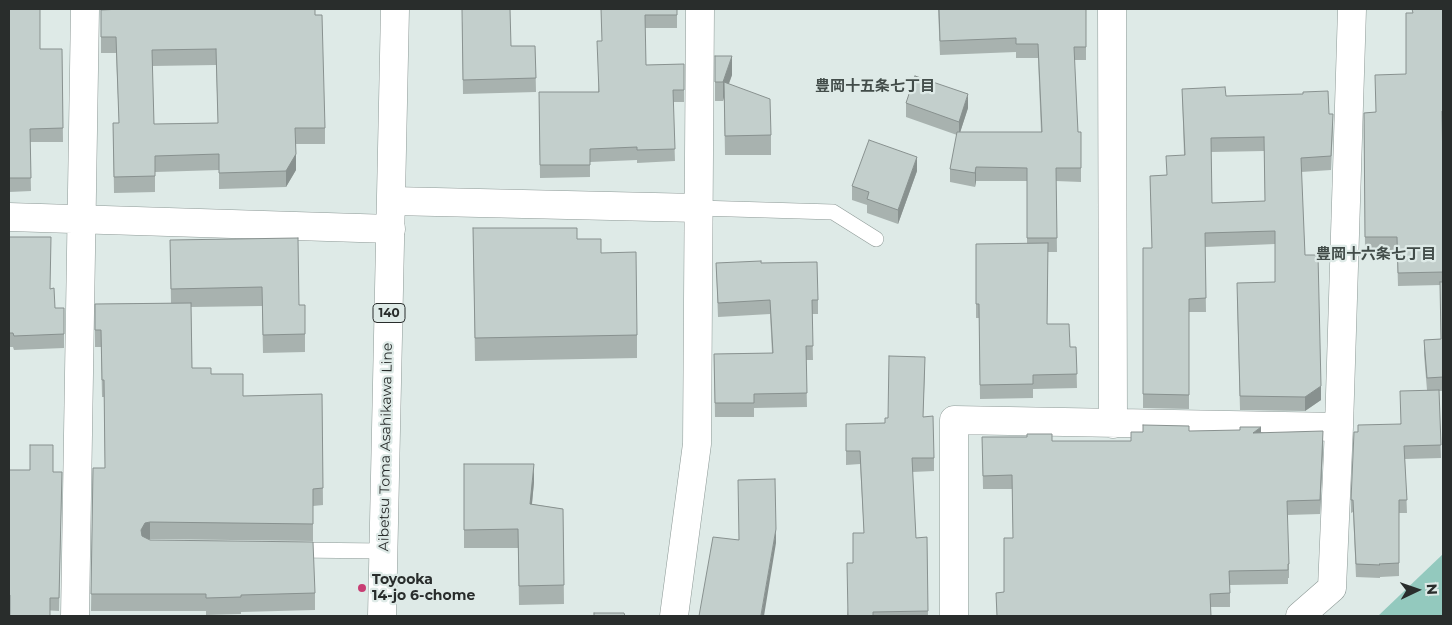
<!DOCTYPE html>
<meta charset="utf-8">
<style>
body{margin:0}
#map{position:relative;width:1452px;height:625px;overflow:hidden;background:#deeae7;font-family:Montserrat,sans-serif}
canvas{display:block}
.frame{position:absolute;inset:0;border:10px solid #292d2c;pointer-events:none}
.north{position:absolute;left:1392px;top:565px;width:50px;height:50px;-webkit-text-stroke:4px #deeae7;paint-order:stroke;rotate:87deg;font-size:14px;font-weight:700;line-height:20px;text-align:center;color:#292d2c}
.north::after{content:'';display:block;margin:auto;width:18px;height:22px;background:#292d2c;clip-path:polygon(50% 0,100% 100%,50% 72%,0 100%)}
</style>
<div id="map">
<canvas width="1452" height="625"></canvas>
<div class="frame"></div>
<div class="north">N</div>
</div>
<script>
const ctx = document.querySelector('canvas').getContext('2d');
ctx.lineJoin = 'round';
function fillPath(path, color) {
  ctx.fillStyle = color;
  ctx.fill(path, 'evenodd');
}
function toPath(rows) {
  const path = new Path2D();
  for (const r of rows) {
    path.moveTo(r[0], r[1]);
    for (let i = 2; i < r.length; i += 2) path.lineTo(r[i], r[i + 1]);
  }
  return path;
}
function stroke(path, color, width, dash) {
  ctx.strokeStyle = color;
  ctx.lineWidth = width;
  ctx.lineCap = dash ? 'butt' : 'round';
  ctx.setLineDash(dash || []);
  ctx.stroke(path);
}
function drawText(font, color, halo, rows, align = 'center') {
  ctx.font = font + ' Montserrat,"Noto Sans JP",sans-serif';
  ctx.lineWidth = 4.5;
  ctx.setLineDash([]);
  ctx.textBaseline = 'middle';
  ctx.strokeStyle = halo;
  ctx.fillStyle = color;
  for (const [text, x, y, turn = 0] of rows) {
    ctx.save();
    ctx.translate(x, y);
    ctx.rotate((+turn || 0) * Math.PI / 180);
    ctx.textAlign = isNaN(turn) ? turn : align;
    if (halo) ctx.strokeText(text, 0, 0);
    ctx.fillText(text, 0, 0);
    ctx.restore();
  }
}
const green = toPath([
 [1443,554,1443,616,1378,616]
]);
const lane = toPath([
 [698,208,833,212,876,239],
 [293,550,384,551]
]);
const street = toPath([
 [1112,9,1113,424],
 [392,201,698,208],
 [9,217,391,229],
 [75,616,85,9],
 [674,616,697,444,700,9],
 [954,616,954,420,1339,427],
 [1300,616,1332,588,1339,427,1352,9]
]);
const primary = toPath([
 [382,616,395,9]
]);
const wall = toPath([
 [9,9,40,49,62,49,63,142,30,142,31,191,9,192],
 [601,9,677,9,677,28,645,28,646,65,684,64,684,102,673,102,675,161,637,163,637,160,590,162,590,177,540,178,539,92,598,92,602,41],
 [938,9,1086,9,1086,60,1074,60,1078,132,1081,132,1081,182,1056,181,1057,252,1048,252,1047,324,1070,347,1076,347,1077,388,1033,389,1033,398,980,399,979,318,976,318,976,244,1027,244,1027,181,976,181,975,187,950,182,950,169,957,135,906,117,906,103,968,108,960,132,1041,132,1038,58,1016,58,1016,52,940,55],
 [1443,9,1443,124,1442,124,1443,171,1443,391,1439,391,1441,458,1405,459,1407,513,1399,513,1399,576,1380,577,1380,578,1356,577,1353,512,1351,513,1351,500,1358,432,1400,424,1427,390,1424,354,1424,340,1441,339,1440,285,1398,286,1397,250,1365,250,1364,113,1376,112,1406,74,1412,13],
 [101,10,315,15,325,128,325,144,296,144,296,170,286,187,219,189,219,170,155,172,155,192,114,193,113,123,119,123,116,53,101,53],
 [216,65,218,123,154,124,152,66],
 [462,22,511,46,535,46,536,92,463,94],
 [715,56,732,75,729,84,771,135,771,155,725,155,724,97,723,101,715,101],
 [1182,89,1329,114,1333,127,1331,170,1301,172,1305,255,1321,400,1305,411,1240,410,1237,297,1275,282,1275,244,1205,247,1206,312,1189,312,1189,409,1143,408,1143,248,1152,248,1150,176,1167,175,1184,155],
 [1264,151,1265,201,1212,203,1211,152],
 [917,171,898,224,867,213,867,205,852,200,852,186],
 [473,228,577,239,601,253,637,335,637,358,475,361],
 [9,237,50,289,55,308,64,308,64,348,14,350,13,347,9,347],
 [170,240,299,305,305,305,305,352,263,353,262,306,191,307,192,368,211,374,243,396,322,394,323,505,313,506,313,541,150,539,148,539,315,593,315,610,241,612,241,614,206,615,206,611,91,611,93,468,105,468,104,397,102,397,101,347,95,347,95,304,171,303],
 [716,263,761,263,818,300,818,314,812,314,813,360,806,360,807,407,754,408,754,417,715,417,714,354,772,353,770,314,718,317],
 [925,370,923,417,934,458,934,471,912,472,916,538,927,537,928,616,847,616,853,563,864,533,860,464,846,465,846,424,885,423,888,418],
 [1189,431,1261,432,1323,445,1320,514,1287,515,1289,564,1289,578,1288,578,1288,584,1230,585,1230,607,1211,607,1211,616,997,616,996,593,1004,592,1013,538,1012,489,983,489,982,437,1052,441,1131,441],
 [464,464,534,482,532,504,563,509,564,604,519,605,518,548,464,548],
 [9,470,30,470,53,472,62,472,59,611,9,608]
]);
const shadedWall = toPath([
 [732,56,732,75,724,96,724,82,724,97,723,101,723,82],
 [968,94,968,108,959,136,959,122],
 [296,154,296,170,286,187,286,171],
 [917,157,917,171,898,224,898,210],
 [976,167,976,181,975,187,975,173],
 [1321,386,1321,400,1305,411,1305,397],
 [1261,427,1261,441,1253,433],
 [1323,431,1323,445,1320,514,1320,500],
 [534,464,534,482,530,523,530,504],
 [150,522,150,539,145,540,141,547,141,530,145,523],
 [776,529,776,543,764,616,761,616]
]);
const building = toPath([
 [9,9,40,9,40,49,62,49,63,128,30,129,31,178,9,178,9,9],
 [122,9,315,9,315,15,322,15,325,128,295,128,296,154,286,171,219,173,219,154,155,156,155,176,114,177,113,123,119,123,116,37,101,37,101,10,122,9],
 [216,49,218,123,154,124,152,50,216,49],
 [462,9,510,9,511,46,535,46,536,78,463,80,462,9],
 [601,9,677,9,677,15,645,15,646,65,684,64,684,90,673,90,675,149,637,150,637,147,590,149,590,165,540,165,539,92,599,92,597,41,602,41,601,9],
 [939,9,1086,9,1086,47,1074,47,1078,132,1081,132,1081,168,1056,168,1057,238,1027,238,1027,168,976,167,975,173,950,169,957,132,1042,132,1038,44,1016,44,1016,38,940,41,939,9],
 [1412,9,1443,9,1443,111,1442,111,1443,171,1443,272,1398,273,1397,237,1365,237,1364,113,1376,112,1375,75,1406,74,1406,13,1413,13,1412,9],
 [715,56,732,56,723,82,715,82,715,56],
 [915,76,968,94,959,122,906,103,915,76],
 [724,82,770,99,771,135,725,136,724,82],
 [1225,87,1226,96,1303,94,1303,92,1328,91,1329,114,1333,114,1331,156,1301,158,1305,255,1318,255,1321,386,1305,397,1240,396,1237,283,1275,282,1275,231,1205,233,1206,298,1189,299,1189,395,1143,394,1143,248,1152,248,1150,176,1167,175,1166,156,1185,155,1182,89,1225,87],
 [1264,137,1265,201,1212,203,1211,138,1264,137],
 [869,140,917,157,898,210,867,199,869,192,852,186,869,140],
 [473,228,577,228,577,239,601,239,601,253,636,252,637,335,475,338,473,228],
 [9,237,51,237,50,289,54,288,55,308,64,308,64,334,14,336,13,333,9,333,9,237],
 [298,238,299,305,305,305,305,334,263,335,262,287,171,289,170,240,298,238],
 [1048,243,1047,324,1069,324,1070,347,1076,347,1077,374,1033,375,1033,384,980,385,979,304,976,304,976,244,1048,243],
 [761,261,761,263,817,262,818,300,812,300,813,346,806,346,807,393,754,394,754,403,715,403,714,354,773,353,770,300,718,303,716,263,761,261],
 [1440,282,1443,282,1443,377,1427,378,1424,340,1441,339,1440,282],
 [191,303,192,368,211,368,211,374,243,374,243,396,322,394,323,488,313,489,313,524,150,522,145,523,141,530,142,536,150,540,313,542,315,593,241,595,241,597,206,598,206,594,91,594,93,468,105,468,104,380,102,380,101,330,95,330,95,304,191,303],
 [889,356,925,357,923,417,933,416,934,458,912,458,916,538,927,537,928,611,873,612,873,616,848,616,847,563,853,563,853,533,864,533,860,451,846,451,846,424,885,423,885,418,888,418,889,356],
 [1439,390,1441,445,1404,446,1407,500,1399,500,1399,563,1379,564,1380,565,1356,564,1353,500,1351,500,1354,432,1358,432,1358,425,1401,424,1400,391,1439,390],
 [1143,425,1189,426,1189,431,1240,430,1240,427,1261,427,1253,433,1323,431,1320,500,1287,501,1289,564,1288,564,1288,570,1229,571,1230,593,1210,594,1211,616,997,616,996,593,1004,592,1004,538,1013,538,1012,475,983,476,982,437,1027,437,1027,434,1052,434,1052,441,1131,441,1131,432,1143,432,1143,425],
 [30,445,53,445,53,472,62,472,59,598,50,598,50,616,10,616,10,595,9,595,9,470,30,470,30,445],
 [464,464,534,464,530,504,563,509,564,585,519,586,518,529,464,530,464,464],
 [775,479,776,529,761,615,767,616,699,616,713,537,739,540,738,480,775,479],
 [594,613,624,613,625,616,594,616,594,613]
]);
const markers = [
 [362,588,5,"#c83d73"]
];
const shields = [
 [389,313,32]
];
const shieldNames = [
 ["140",389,313]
];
const streetNames = [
 ["Aibetsu Toma Asahikawa Line",386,447,-89]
];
const poiNames = [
 ["Toyooka",372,580],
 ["14-jo 6-chome",372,596]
];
const neighbourhoodNames = [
 ["豊岡十五条七丁目",875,87],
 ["豊岡十六条七丁目",1376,255]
];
fillPath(green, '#93c9be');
stroke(lane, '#8d9996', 16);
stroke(street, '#8d9996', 29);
stroke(primary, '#8d9996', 29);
stroke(lane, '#fff', 15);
stroke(street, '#fff', 28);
stroke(primary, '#fff', 28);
fillPath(wall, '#a8b2af');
fillPath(shadedWall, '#88918f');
fillPath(building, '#c3cfcc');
stroke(building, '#88918f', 1);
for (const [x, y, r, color] of markers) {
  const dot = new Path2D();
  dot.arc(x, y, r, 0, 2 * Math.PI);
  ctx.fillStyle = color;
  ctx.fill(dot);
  stroke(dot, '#deeae7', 2);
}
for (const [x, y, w] of shields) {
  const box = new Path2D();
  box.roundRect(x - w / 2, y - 9.5, w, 19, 4);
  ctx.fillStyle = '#deeae7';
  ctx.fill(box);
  stroke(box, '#292d2c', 1);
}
drawText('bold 12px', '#292d2c', null, shieldNames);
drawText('14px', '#292d2c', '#deeae7', streetNames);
drawText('bold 14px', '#292d2c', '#deeae7', poiNames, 'left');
drawText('bold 15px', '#424c49', '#deeae7', neighbourhoodNames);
</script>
